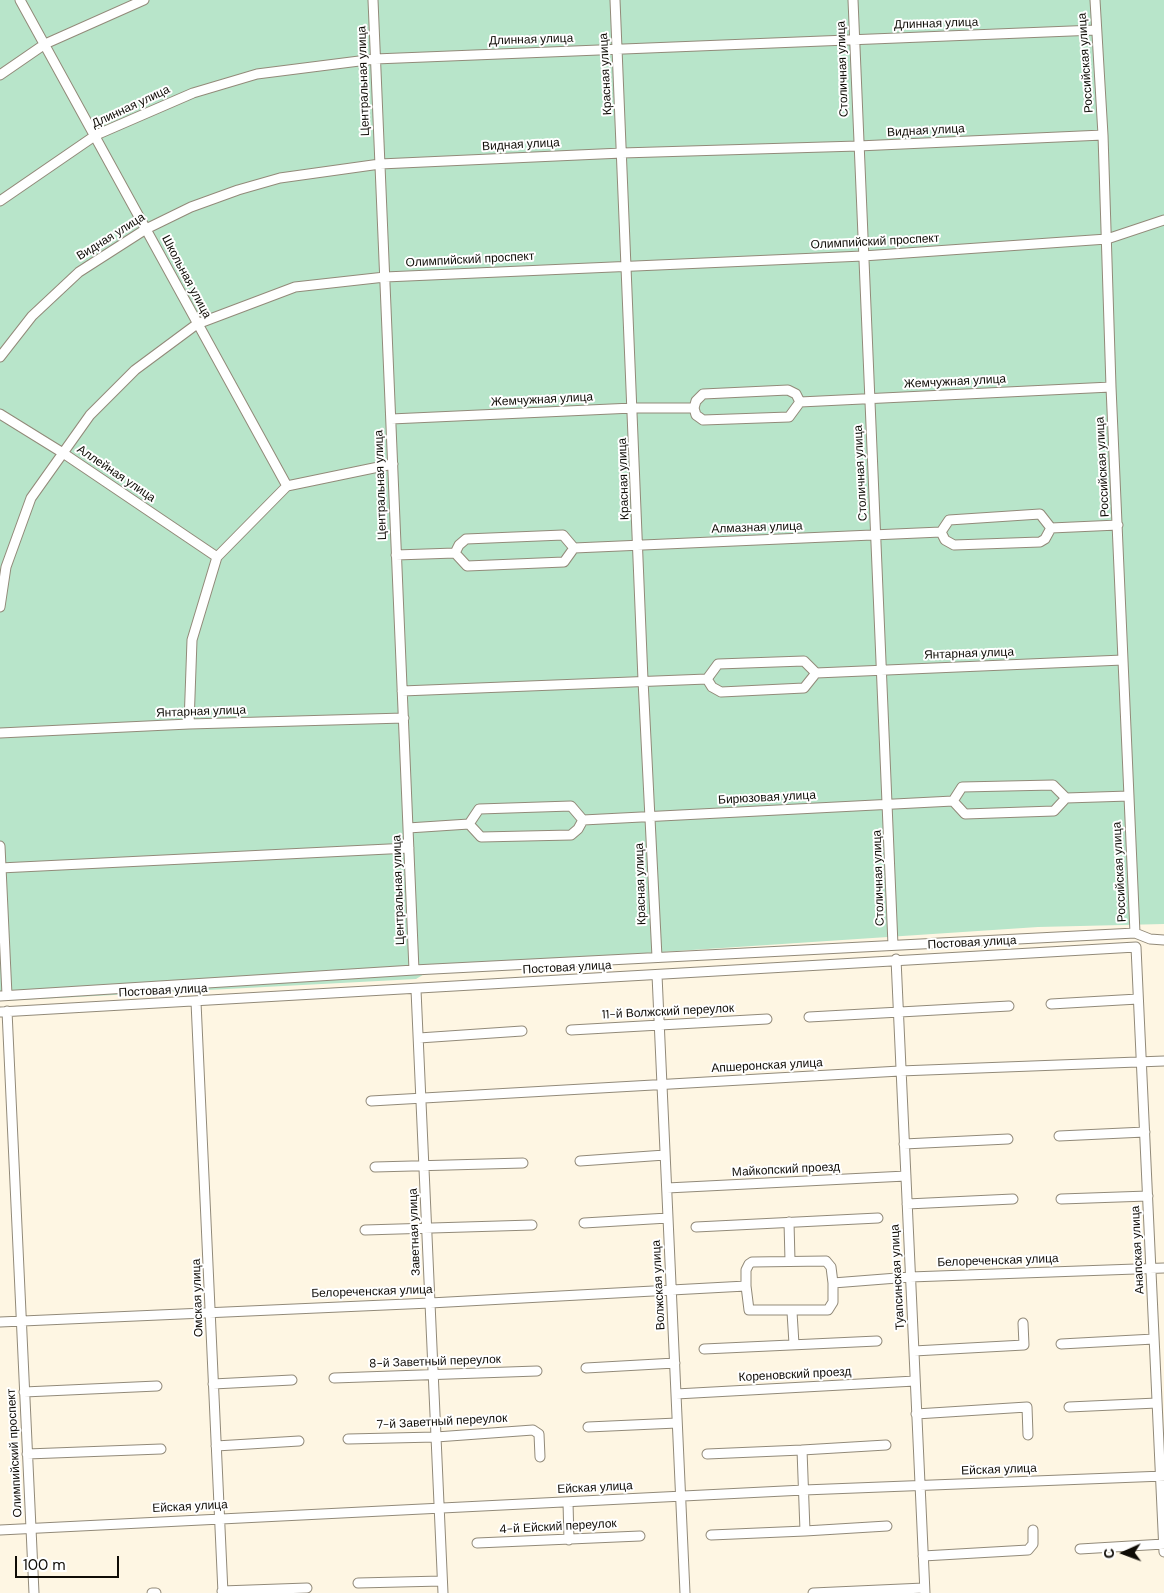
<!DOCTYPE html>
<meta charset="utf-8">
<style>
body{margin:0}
#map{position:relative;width:1164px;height:1593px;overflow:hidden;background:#fef6e3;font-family:"DM Sans",sans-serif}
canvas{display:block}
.north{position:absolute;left:1099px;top:1528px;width:50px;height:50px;-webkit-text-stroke:4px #fff;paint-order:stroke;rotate:268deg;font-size:14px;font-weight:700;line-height:20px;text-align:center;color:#0f0c06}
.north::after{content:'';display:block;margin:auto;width:18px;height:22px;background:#0f0c06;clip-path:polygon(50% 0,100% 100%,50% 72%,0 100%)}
.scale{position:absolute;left:15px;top:1556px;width:104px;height:22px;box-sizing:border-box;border:2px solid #0f0c06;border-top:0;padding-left:6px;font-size:15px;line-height:18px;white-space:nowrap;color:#0f0c06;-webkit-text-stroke:4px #fff;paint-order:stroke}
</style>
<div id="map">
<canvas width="1164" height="1593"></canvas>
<div class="north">С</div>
<div class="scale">100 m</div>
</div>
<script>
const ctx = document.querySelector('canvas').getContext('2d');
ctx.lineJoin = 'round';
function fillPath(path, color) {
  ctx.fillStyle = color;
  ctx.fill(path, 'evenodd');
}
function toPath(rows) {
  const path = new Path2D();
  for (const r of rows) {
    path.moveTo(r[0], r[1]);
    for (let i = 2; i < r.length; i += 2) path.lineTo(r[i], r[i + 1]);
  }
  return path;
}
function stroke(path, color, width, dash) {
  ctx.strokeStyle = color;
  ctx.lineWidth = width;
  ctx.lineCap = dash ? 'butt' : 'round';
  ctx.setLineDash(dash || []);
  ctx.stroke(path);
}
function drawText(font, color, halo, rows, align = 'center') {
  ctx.font = font + ' "DM Sans",sans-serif';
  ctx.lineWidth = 4;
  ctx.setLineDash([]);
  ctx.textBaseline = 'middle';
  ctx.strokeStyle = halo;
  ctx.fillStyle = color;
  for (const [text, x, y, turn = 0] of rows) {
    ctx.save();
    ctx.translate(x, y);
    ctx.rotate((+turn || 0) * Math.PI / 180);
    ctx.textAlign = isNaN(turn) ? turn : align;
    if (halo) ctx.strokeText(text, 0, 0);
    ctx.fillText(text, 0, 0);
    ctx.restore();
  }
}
const green = toPath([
 [0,0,1164,0,1164,924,1038,927,436,967,416,979,0,1001]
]);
const street = toPath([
 [20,0,287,486],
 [373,0,414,970],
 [615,0,643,680,657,957],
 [853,0,893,945],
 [1095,0,1103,135,1111,387,1135,933],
 [0,75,45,44,144,0],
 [0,201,96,135,193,93,257,74,375,59,1096,30],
 [0,357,32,316,79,272,146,229,191,207,238,190,280,178,380,164,622,153,858,146,1103,135],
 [694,408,696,415,703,420,789,417,800,402],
 [0,414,63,453,217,557],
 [391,419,633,408,694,408,696,401,703,394,788,390,796,394,800,402,1111,387],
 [941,532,945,540,954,545,1040,542,1045,539,1051,528],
 [455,553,467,566,564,562,574,548],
 [396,555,455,553,459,545,466,539,563,535,574,548,941,532,949,520,1040,514,1051,528,1118,525],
 [0,607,6,567,31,498,90,415,135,370,197,324,295,287,385,277,863,256,1107,239,1164,220],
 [707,679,718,664,804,661,816,673],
 [402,691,707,679,712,687,721,692,804,688,816,673,1123,660],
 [189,724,192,640,217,557,287,486,393,464],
 [0,733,189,724,404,718],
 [953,801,965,814,1054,811,1066,798],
 [469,824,479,809,571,806,583,820],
 [408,828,469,824,481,837,571,835,578,829,583,820,953,801,962,787,1053,785,1066,798,1129,796],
 [0,846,7,995],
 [0,868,409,848],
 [896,959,925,1593],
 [657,975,685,1593],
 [416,990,443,1593],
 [0,996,414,970,1135,933,1150,939,1164,940],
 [196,1002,223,1593],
 [1051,1004,1138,999],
 [7,1011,34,1593],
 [0,1012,1136,947,1164,1552],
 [809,1017,1009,1006],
 [571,1030,767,1019],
 [419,1038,522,1031],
 [371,1101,900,1071,1164,1061],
 [1059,1136,1145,1132],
 [904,1144,1008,1139],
 [580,1161,665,1155],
 [375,1167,523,1163],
 [667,1188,906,1176],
 [1061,1199,1148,1196],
 [907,1204,1013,1199],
 [789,1222,790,1261],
 [584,1223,668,1218],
 [696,1227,878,1218],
 [365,1230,532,1225],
 [826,1261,831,1267,833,1283,833,1302,828,1310,749,1310,746,1286,746,1270,749,1264,752,1262,826,1261],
 [833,1283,910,1277,1164,1268],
 [792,1312,794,1344],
 [0,1322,430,1303,746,1286],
 [1061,1344,1154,1339],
 [704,1349,877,1341],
 [914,1351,1024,1345,1023,1323],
 [586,1368,675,1363],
 [334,1378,537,1371],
 [213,1384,292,1380],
 [24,1392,157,1386],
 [676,1394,915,1381],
 [1069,1407,1157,1403],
 [916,1414,1027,1407,1028,1435],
 [588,1427,677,1423],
 [348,1439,436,1437,533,1430,539,1434,540,1457],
 [216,1446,299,1441],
 [802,1450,886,1445],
 [27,1454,161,1449],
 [707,1454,802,1450,805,1531,887,1526],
 [568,1502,569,1540],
 [0,1530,804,1490,1164,1476],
 [711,1535,805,1531],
 [477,1543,640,1536],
 [1080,1549,1164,1544],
 [923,1556,1028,1550,1033,1544,1033,1530],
 [358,1583,442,1581],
 [222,1591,307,1588],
 [152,1593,156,1593],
 [813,1593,924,1588]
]);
const streetNames = [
 ["Длинная улица",936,24,-2],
 ["Длинная улица",531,40,-2],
 ["Российская улица",1086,63,-94],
 ["Столичная улица",843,69,-92],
 ["Красная улица",606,74,-93],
 ["Центральная улица",364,81,-92],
 ["Длинная улица",131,107,-25],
 ["Видная улица",926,131,-3],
 ["Видная улица",521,145,-3],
 ["Видная улица",111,237,-32],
 ["Олимпийский проспект",875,242,-3],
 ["Олимпийский проспект",470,260,-3],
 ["Школьная улица",186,277,62],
 ["Жемчужная улица",955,382,-3],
 ["Жемчужная улица",542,400,-3],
 ["Российская улица",1103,467,-93],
 ["Столичная улица",861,473,-93],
 ["Аллейная улица",116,474,34],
 ["Красная улица",624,479,-92],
 ["Центральная улица",381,485,-92],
 ["Алмазная улица",757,528,-2],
 ["Янтарная улица",969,654,-2],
 ["Янтарная улица",201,712,-2],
 ["Бирюзовая улица",767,798,-3],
 ["Российская улица",1120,872,-93],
 ["Столичная улица",879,878,-92],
 ["Красная улица",641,884,-92],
 ["Центральная улица",399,890,-92],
 ["Постовая улица",972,943,-3],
 ["Постовая улица",567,968,-3],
 ["Постовая улица",163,991,-3],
 ["11-й Волжский переулок",668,1012,-3],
 ["Апшеронская улица",767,1066,-3],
 ["Майкопский проезд",786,1170,-3],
 ["Заветная улица",415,1232,-92],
 ["Анапская улица",1138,1250,-93],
 ["Белореченская улица",998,1261,-2],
 ["Туапсинская улица",898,1277,-93],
 ["Волжская улица",659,1285,-93],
 ["Белореченская улица",372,1292,-2],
 ["Омская улица",198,1298,-92],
 ["8-й Заветный переулок",435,1362,-2],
 ["Кореновский проезд",795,1375,-3],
 ["7-й Заветный переулок",442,1422,-3],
 ["Олимпийский проспект",15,1453,-93],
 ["Ейская улица",999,1470,-2],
 ["Ейская улица",595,1488,-3],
 ["Ейская улица",190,1507,-3],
 ["4-й Ейский переулок",558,1527,-3]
];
fillPath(green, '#b8e5ca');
stroke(street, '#928a79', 11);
stroke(street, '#fff', 9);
drawText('12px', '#0f0c06', '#fff', streetNames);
</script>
